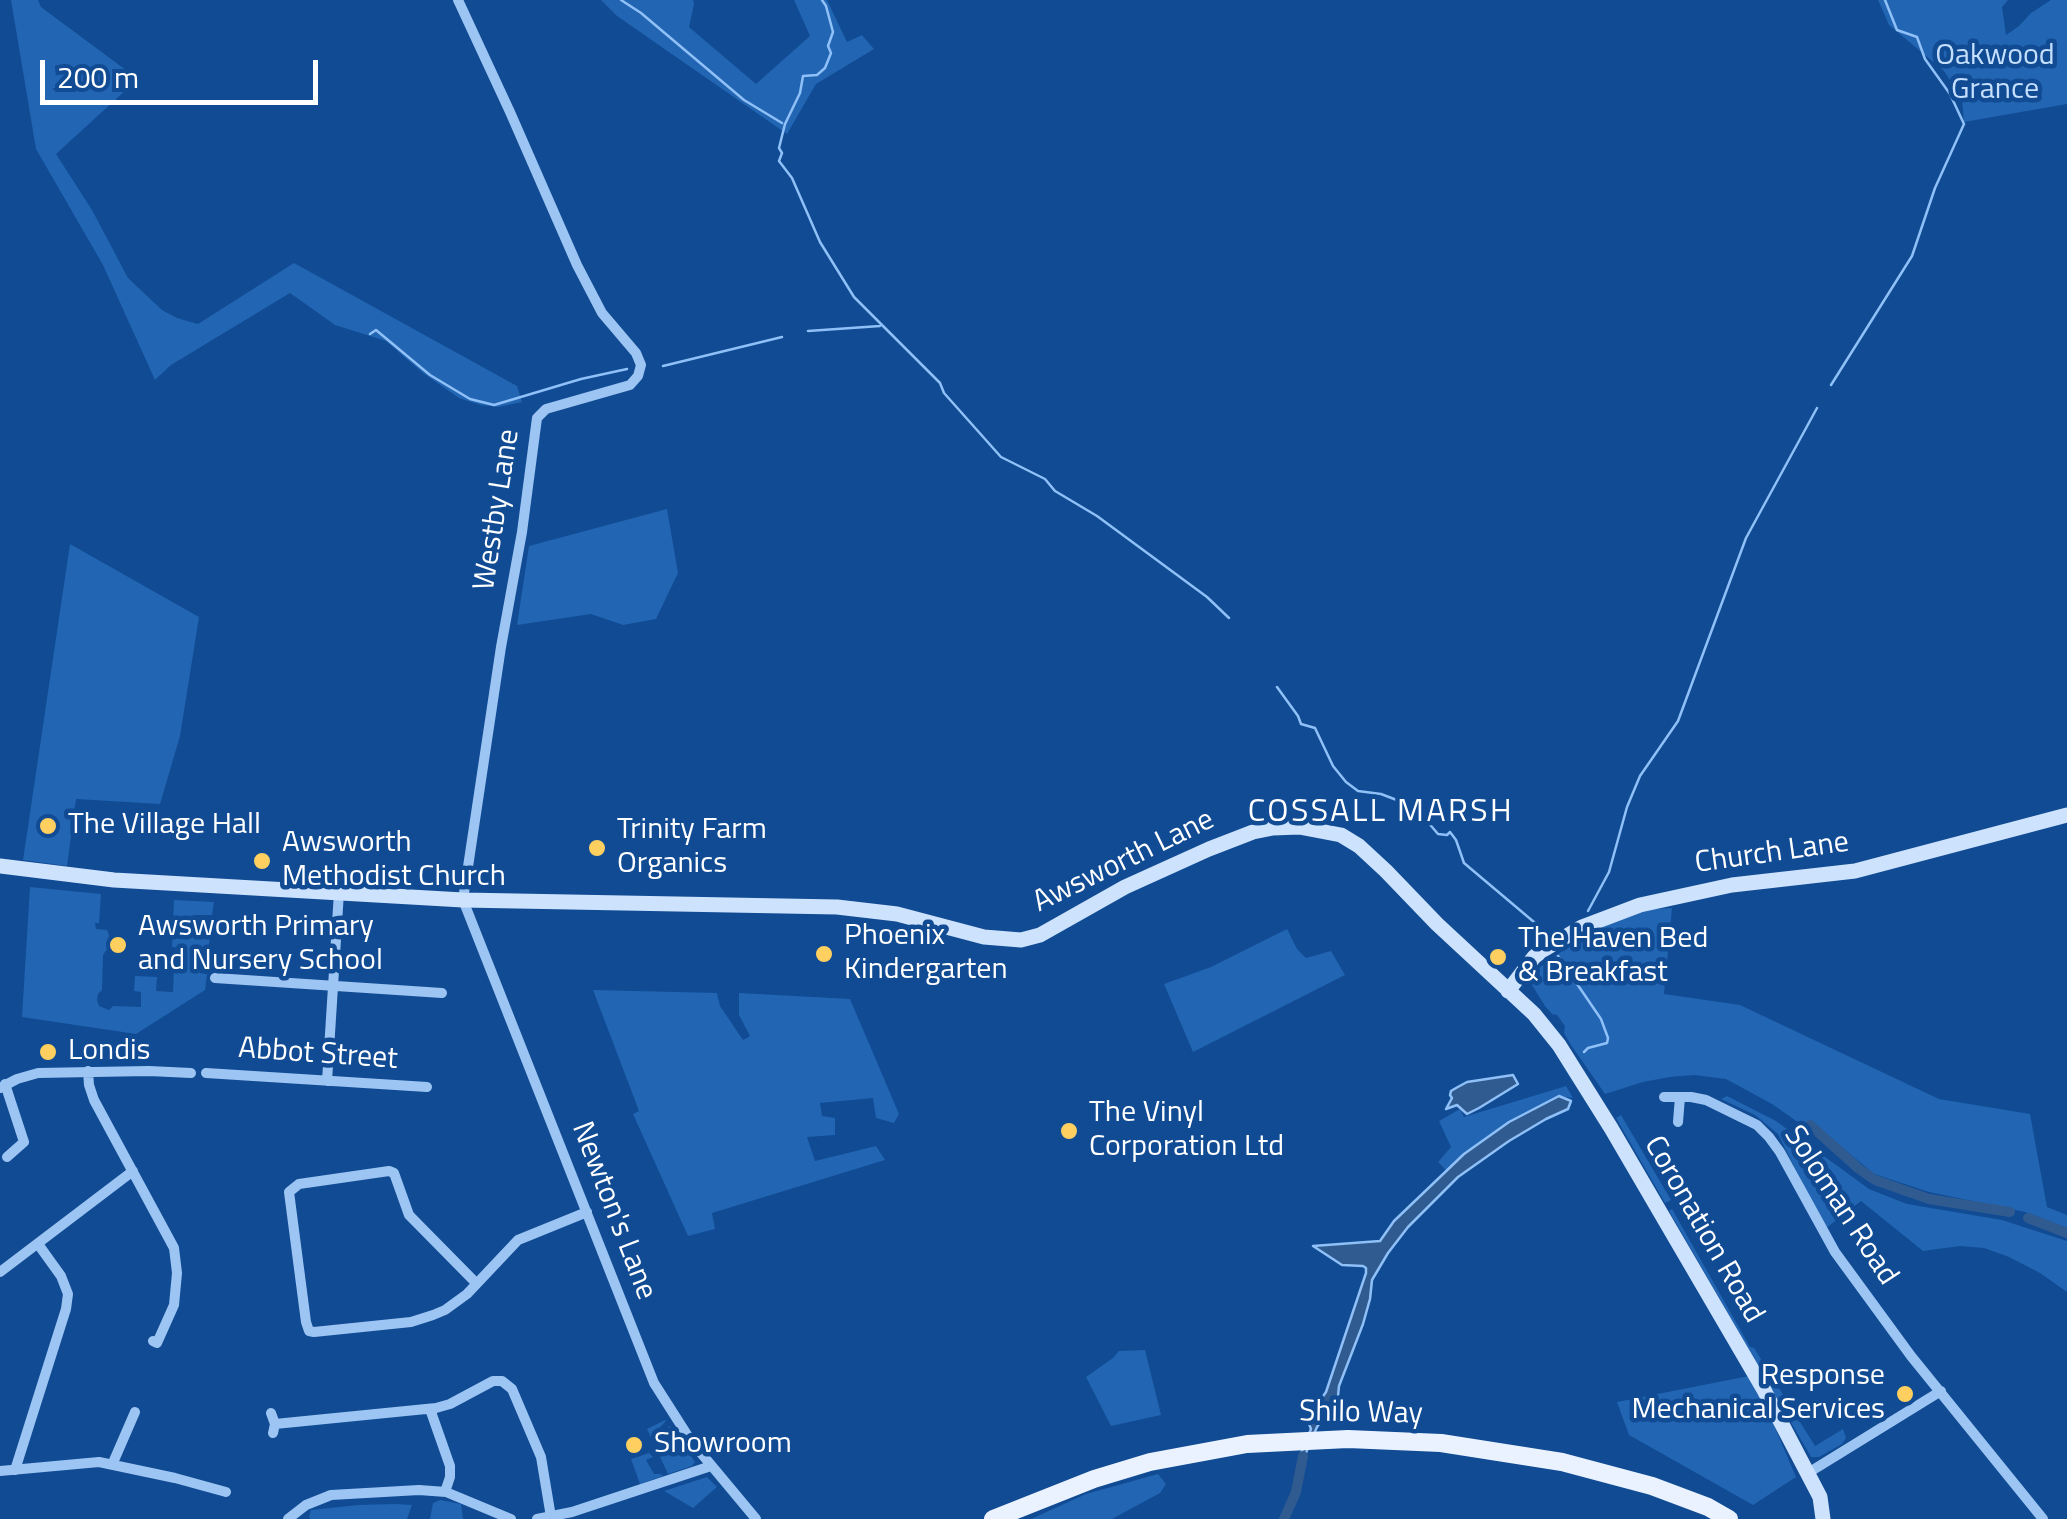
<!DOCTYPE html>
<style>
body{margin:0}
#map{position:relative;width:2067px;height:1519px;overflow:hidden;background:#104b93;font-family:"Titillium Web",sans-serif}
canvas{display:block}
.scale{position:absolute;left:40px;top:60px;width:278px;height:45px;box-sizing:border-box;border:5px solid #fff;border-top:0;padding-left:12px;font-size:30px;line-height:35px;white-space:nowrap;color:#fff;-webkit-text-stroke:8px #104b93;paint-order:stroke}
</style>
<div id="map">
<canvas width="2067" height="1519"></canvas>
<div class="scale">200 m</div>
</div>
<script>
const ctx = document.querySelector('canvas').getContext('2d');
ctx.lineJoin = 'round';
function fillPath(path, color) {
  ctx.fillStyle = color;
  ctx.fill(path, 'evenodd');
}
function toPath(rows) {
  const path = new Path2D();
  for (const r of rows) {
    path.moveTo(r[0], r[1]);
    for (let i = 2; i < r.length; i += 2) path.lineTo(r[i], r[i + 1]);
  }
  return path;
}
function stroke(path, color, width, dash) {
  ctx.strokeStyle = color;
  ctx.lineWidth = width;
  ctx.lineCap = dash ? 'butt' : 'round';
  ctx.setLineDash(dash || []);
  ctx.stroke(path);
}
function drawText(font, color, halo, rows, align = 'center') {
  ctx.font = font + ' "Titillium Web",sans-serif';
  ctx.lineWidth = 9;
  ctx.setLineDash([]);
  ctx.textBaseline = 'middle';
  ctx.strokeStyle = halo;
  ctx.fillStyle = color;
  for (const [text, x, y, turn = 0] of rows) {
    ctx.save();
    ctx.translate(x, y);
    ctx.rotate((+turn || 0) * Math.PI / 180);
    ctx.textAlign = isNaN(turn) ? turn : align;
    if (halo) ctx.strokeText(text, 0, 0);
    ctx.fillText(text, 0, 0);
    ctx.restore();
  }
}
const green = toPath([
 [11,0,38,0,41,7,138,79,56,154,92,210,128,278,162,310,177,318,198,324,294,263,517,386,522,402,498,407,481,405,459,398,423,373,386,341,335,325,290,293,171,365,155,380,103,265,36,149],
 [601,0,693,0,694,4,689,27,756,84,810,36,794,0,827,0,847,42,862,35,874,49,816,84,787,134,617,16],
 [1878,0,2008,0,2002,7,2006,35,2019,26,2031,13,2051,0,2067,0,2067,104,1964,122,1962,99,1944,71,1889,25],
 [667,509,678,573,656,619,623,625,591,614,517,625,529,546],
 [70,544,199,617,180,736,160,804,76,799,67,866,23,860],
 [30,887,101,894,99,923,95,923,96,929,107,930,109,935,108,948,103,955,102,990,98,994,97,1000,99,1006,109,1010,113,1006,141,1007,141,992,134,991,135,976,157,977,156,991,173,992,174,966,176,961,181,961,181,948,172,947,174,900,214,902,212,915,195,915,195,924,211,924,207,966,201,966,200,969,200,973,207,974,205,990,136,1034,22,1017],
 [1672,908,1664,994,1740,1005,1939,1099,2030,1114,2047,1207,2067,1215,2067,1228,2025,1212,1929,1192,1874,1174,1815,1125,1802,1125,1772,1104,1726,1079,1694,1075,1670,1077,1643,1082,1605,1094,1571,1045,1564,1033,1565,1026,1557,1015,1552,1014,1545,1006,1532,985,1531,974,1561,952,1623,916,1642,910],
 [1287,929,1297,949,1306,958,1331,951,1345,975,1193,1052,1164,984,1211,967],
 [593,990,717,993,720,1006,743,1040,750,1036,739,1015,739,993,850,999,899,1114,894,1123,876,1118,873,1098,820,1103,822,1116,835,1118,835,1135,807,1137,815,1161,876,1146,885,1160,712,1213,715,1229,688,1236,633,1114,639,1111],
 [1566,1086,1573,1098,1559,1096,1509,1122,1446,1170,1438,1162,1451,1147,1439,1121,1460,1109,1464,1117],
 [1727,1096,1776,1121,1869,1189,1907,1204,2002,1220,2067,1241,2067,1292,2040,1273,2009,1257,1984,1248,1960,1246,1923,1251,1861,1201,1825,1229,1778,1134,1755,1115,1721,1099],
 [1621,1115,1671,1200,1665,1203,1616,1118],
 [1672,1209,1750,1347,1754,1348,1815,1446,1843,1429,1846,1438,1842,1444,1819,1457,1811,1457,1669,1211],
 [1145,1350,1161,1415,1111,1426,1086,1377,1113,1358,1119,1351],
 [1749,1376,1770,1416,1796,1477,1753,1505,1629,1435,1617,1402],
 [665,1420,666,1421,656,1431,659,1434,670,1426,695,1462,692,1466,668,1474,647,1429],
 [649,1453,653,1457,646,1460,654,1474,660,1474,663,1476,640,1484,631,1459],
 [1158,1474,1166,1484,1160,1493,1112,1519,1031,1519,1086,1494],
 [707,1477,717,1487,693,1508,664,1491],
 [440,1500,461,1504,463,1519,430,1519,433,1503],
 [358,1505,396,1504,412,1505,407,1519,311,1519,309,1517,311,1510]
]);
const water = toPath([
 [1513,1075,1518,1084,1479,1108,1467,1114,1457,1105,1446,1109,1452,1098,1450,1095,1451,1091,1456,1088,1467,1082,1513,1075],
 [1559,1096,1571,1101,1568,1109,1546,1119,1509,1141,1458,1177,1408,1227,1388,1253,1372,1280,1370,1299,1363,1324,1339,1386,1338,1396,1317,1427,1305,1455,1300,1456,1311,1429,1307,1419,1326,1392,1366,1273,1366,1268,1363,1266,1342,1265,1313,1246,1380,1241,1394,1221,1464,1154,1509,1122,1559,1096]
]);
const stream = toPath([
 [621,0,641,13,744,100,782,123],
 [822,0,826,6,833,32,828,46,831,53,825,68,817,75,803,76,800,93,785,124,779,148,782,153,779,161,792,178,820,242,854,297,940,383,944,393,1001,457,1045,479,1055,491,1097,516,1207,597,1229,618],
 [808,331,880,326],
 [370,334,376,330,430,375,470,399,494,405,581,379,627,369],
 [663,366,782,337],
 [1831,385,1912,256,1935,188,1964,124,1950,94,1925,59,1917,37,1897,30,1885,0],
 [1277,687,1298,716,1301,724,1315,728,1333,766,1346,782,1358,791,1381,794,1415,807,1438,834,1447,835,1450,832,1456,840,1464,863,1547,933],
 [1588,911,1609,872,1627,807,1640,776,1678,721,1746,538,1817,408],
 [1558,956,1601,1019,1608,1038,1607,1043,1588,1048,1584,1052]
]);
const canal = toPath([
 [1810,1125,1859,1169,1875,1180,1929,1199,2010,1212],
 [2028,1218,2067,1233],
 [1284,1519,1296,1492,1303,1456]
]);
const street = toPath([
 [458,0,510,112,577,265,602,313,636,353,641,365,638,376,630,385,546,409,537,418,522,532,501,647,463,900,654,1383,691,1441,756,1519],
 [215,978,442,993],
 [88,1071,89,1085,94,1100,174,1248,177,1273,174,1305,157,1343,153,1341],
 [206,1073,427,1087],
 [327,1081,339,892],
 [5,1084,24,1142,7,1157],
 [0,1088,17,1079,38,1073,149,1071,191,1073],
 [1664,1097,1691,1097,1706,1100,1757,1125,1769,1137,1780,1152,1835,1252,1911,1356,2043,1519],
 [1678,1122,1680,1097],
 [0,1272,133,1171],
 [476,1283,409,1215,394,1173,389,1171,299,1184,289,1192,306,1322,309,1331,314,1332,411,1322,433,1315,445,1310,467,1294,518,1240,587,1212],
 [430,1409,450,1466,450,1477,445,1492],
 [271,1413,275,1424,273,1433],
 [275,1424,436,1408,450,1404,493,1381,502,1381,512,1389,541,1457,551,1517],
 [112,1465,135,1412],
 [15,1470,66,1309,68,1294,61,1276,38,1244],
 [0,1471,99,1462,175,1478,226,1492],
 [1808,1473,1941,1391],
 [288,1519,306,1505,331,1495,419,1490,446,1492,511,1519],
 [537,1519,572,1512,711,1466]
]);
const secondary = toPath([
 [0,866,114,880,463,900,837,907,897,914,984,937,1021,940,1040,935,1125,887,1209,849,1253,832,1273,828,1299,827,1341,835,1359,846,1386,871,1437,924,1534,1014,1559,1045,1611,1128,1764,1390,1820,1497,1823,1519],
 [1508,991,1534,957,1543,950,1582,927,1640,905,1732,885,1855,871,2067,815]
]);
const primary = toPath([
 [993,1519,1094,1479,1150,1462,1247,1444,1348,1439,1441,1443,1562,1462,1652,1486,1708,1507,1729,1519]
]);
const markers = [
 [48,826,10,"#ffd060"],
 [597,848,10,"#ffd060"],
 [262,861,10,"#ffd060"],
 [118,945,10,"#ffd060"],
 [824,954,10,"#ffd060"],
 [1498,957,10,"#ffd060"],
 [48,1052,10,"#ffd060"],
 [1069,1131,10,"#ffd060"],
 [1905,1394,10,"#ffd060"],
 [634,1445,10,"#ffd060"]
];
const parkNames = [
 ["Oakwood",1995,57],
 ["Grance",1995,91]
];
const streetNames = [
 ["Westby Lane",498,510,-81],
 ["Church Lane",1772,854,-8],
 ["Awsworth Lane",1124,862,-26],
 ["Abbot Street",318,1055,4],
 ["Soloman Road",1840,1206,57],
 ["Newton's Lane",613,1211,69],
 ["Coronation Road",1703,1230,60],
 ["Shilo Way",1361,1414,1]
];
const poiNames = [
 ["The Village Hall",68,826],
 ["Trinity Farm",617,831],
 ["Organics",617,865],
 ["Awsworth",282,844],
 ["Methodist Church",282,878],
 ["Awsworth Primary",138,928],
 ["and Nursery School",138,962],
 ["Phoenix",844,937],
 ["Kindergarten",844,971],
 ["The Haven Bed",1518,940],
 ["& Breakfast",1518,974],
 ["Londis",68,1052],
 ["The Vinyl",1089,1114],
 ["Corporation Ltd",1089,1148],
 ["Response",1885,1377,"right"],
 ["Mechanical Services",1885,1411,"right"],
 ["Showroom",654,1445]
];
const neighbourhoodNames = [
 ["COSSALL MARSH",1381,813]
];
fillPath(green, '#2265b3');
fillPath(water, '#305b90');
stroke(water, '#8fc0f7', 2.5);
stroke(stream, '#8fc0f7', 2.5);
stroke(canal, '#305b90', 10);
stroke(street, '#9dc5f3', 10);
stroke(secondary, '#cde2fd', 15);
stroke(primary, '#eaf2ff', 18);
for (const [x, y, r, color] of markers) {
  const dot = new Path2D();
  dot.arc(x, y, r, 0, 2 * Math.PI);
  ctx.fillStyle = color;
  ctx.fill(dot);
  stroke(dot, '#104b93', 4);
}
drawText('30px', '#c5dffe', '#104b93', parkNames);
drawText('30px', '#fff', '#104b93', streetNames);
drawText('30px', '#fff', '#104b93', poiNames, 'left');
ctx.letterSpacing = '2.5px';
drawText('32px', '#fff', '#104b93', neighbourhoodNames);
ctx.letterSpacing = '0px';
</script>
